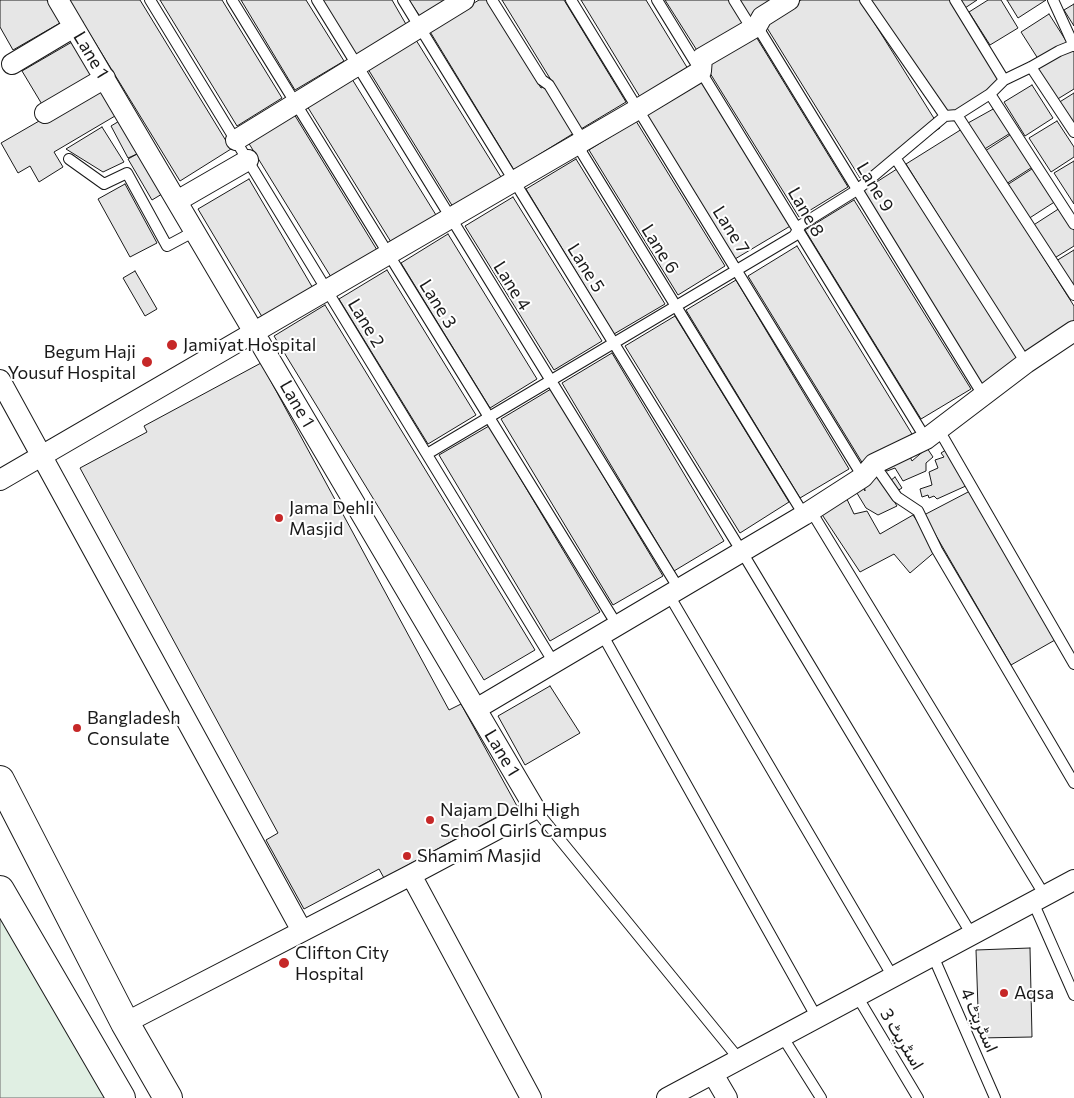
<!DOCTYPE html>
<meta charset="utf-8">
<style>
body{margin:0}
canvas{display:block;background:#fff}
</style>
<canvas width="1074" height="1098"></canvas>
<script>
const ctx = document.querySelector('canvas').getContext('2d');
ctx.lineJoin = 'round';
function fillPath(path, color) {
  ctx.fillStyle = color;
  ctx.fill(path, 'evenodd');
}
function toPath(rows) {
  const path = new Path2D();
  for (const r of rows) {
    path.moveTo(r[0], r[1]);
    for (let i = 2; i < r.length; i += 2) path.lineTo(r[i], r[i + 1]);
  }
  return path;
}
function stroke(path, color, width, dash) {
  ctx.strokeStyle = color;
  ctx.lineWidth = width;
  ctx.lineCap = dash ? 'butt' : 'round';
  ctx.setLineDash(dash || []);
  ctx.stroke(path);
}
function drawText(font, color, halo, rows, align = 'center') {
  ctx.font = font + ' Commissioner,Vazirmatn,sans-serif';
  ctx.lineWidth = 4;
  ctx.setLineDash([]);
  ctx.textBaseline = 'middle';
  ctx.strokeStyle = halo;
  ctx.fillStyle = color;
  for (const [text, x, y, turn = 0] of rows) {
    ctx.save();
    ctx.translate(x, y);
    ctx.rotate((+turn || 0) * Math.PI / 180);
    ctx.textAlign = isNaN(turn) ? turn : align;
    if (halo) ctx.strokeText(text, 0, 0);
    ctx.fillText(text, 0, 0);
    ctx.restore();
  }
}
const green = toPath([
 [0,891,121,1098,0,1098,0,891]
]);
const building = toPath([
 [0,0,47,0,60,23,13,50,0,27,0,0],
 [69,0,140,0,231,149,180,181,69,0],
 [160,0,222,0,282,98,237,126,160,0],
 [241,0,306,0,344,61,295,90,241,0],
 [322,0,392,0,407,26,356,56,322,0],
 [409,0,449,0,421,18,409,0],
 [479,0,487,0,541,88,545,86,574,133,514,170,429,30,479,0],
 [502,0,564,0,626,102,581,129,502,0],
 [581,0,646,0,688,69,640,97,581,0],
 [665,0,729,0,745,26,698,52,665,0],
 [737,0,780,0,749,19,737,0],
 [801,0,860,0,940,128,860,178,764,23,801,0],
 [868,0,953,0,1007,84,945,122,868,0],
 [961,0,977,0,965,8,961,0],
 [988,0,1001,0,1018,28,990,45,969,12,988,0],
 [1007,0,1046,0,1018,18,1007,0],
 [1074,4,1074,26,1064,10,1074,4],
 [1049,14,1070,47,1042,65,1021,32,1049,14],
 [755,35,848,187,799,217,705,65,755,35],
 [416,40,501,177,453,207,368,69,416,40],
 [72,42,92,77,43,106,22,71,72,42],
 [1074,48,1074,89,1056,100,1036,69,1074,48],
 [352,79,436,215,391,242,307,106,352,79],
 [704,81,792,225,735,259,647,115,704,81],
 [1032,85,1053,118,1025,136,1004,102,1032,85],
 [98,87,115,116,54,152,63,167,39,182,30,166,18,173,1,143,98,87],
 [1074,93,1074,128,1058,103,1074,93],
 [995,108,1012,132,983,150,968,123,995,108],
 [294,114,377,250,331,277,248,142,294,114],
 [121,120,139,153,128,158,111,126,121,120],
 [636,121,725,266,678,295,589,150,636,121],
 [1057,121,1074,147,1074,157,1051,172,1029,138,1057,121],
 [102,127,124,162,103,172,66,149,102,127],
 [962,129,1074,306,1074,323,1025,354,906,164,962,129],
 [1013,133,1034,166,1006,184,985,151,1013,133],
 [139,153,162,194,152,200,128,159,139,153],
 [576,159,665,304,614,334,526,189,576,159],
 [1074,161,1074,204,1054,173,1074,161],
 [900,167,1021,362,983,386,861,192,900,167],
 [1035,167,1056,201,1028,219,1007,185,1035,167],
 [249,179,314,290,264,320,198,209,249,179],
 [125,184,157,243,130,257,98,199,125,184],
 [513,197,602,341,554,370,465,226,513,197],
 [854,200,971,389,921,419,805,230,854,200],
 [1060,208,1074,230,1074,246,1053,259,1032,226,1060,208],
 [448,234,537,379,490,408,401,263,448,234],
 [797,246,912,434,863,464,748,276,797,246],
 [1074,250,1074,289,1056,261,1074,250],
 [387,270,476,415,428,444,339,299,387,270],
 [135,271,157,309,145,316,123,278,135,271],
 [736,280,849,469,800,498,686,310,736,280],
 [325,305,535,650,484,680,274,336,325,305],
 [675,316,789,502,740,533,625,346,675,316],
 [612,353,724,541,674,571,562,383,612,353],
 [261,363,449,710,461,704,517,806,384,878,379,869,304,909,266,840,278,833,80,468,147,432,144,426,261,363],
 [551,389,663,576,613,605,501,419,551,389],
 [489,426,600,612,550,641,439,455,489,426],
 [905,446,912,461,927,448,933,457,926,463,926,471,903,481,895,468,887,471,879,459,905,446],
 [949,448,968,485,937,499,934,496,929,498,928,495,922,497,920,489,932,485,929,472,938,468,935,460,944,457,941,453,949,448],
 [877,474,897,506,878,515,866,508,849,480,857,475,865,491,864,482,877,474],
 [895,477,902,488,897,491,890,481,895,477],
 [970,491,1055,640,1011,665,924,515,970,491],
 [844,493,854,514,867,511,880,534,913,515,937,550,910,573,894,554,860,572,817,507,844,493],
 [550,686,580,733,525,765,498,716,550,686],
 [1030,948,1032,1037,979,1038,976,950,1030,948]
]);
const lane = toPath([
 [150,0,554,663],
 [232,0,617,625],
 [317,0,679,589],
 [403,0,742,552,972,935],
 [492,0,542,80,549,85,580,136,582,153,804,515],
 [571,0,863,477],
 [657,0,926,439],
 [734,0,747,21,757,26,983,395],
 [865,0,945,116],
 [955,0,1004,80],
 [1053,0,1074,46],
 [1031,67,1074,132],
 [990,94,1074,224],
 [957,115,1074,295],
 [69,159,104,184,127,173,167,246,195,231],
 [896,159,1026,363],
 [939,430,1074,664],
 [427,454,794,236,801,225,857,190,945,116,957,115,990,94,1004,80,1031,67,1059,51,1074,45],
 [874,464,897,497,918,511,937,550,1074,783],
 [811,511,1045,896],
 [669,595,893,977],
 [602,634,817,1018],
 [535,809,739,1059],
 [1033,902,1074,995],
 [933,956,995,1098],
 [857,996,918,1098],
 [782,1036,821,1098]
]);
const street = toPath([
 [58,0,535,809,411,875,125,1023],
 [12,64,74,27],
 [45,113,105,78],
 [236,140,464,0],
 [177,201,248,160],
 [0,380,302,931],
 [0,480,638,109,701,71,702,58,757,26,762,17,789,0],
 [476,709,804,515,863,477,874,464,926,439,1026,363,1074,331],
 [411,875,531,1098],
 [713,1074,727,1098],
 [667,1098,1074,880]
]);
const primary = toPath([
 [0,780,125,1023,168,1098],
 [0,890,121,1098]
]);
const markers = [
 [172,345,6,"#c62828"],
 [147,362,6,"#c62828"],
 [279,518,5,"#c62828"],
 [77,728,5,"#c62828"],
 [430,820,5,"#c62828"],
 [407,856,5,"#c62828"],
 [284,963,6,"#c62828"],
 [1004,993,5,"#c62828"]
];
const streetNames = [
 ["Lane 1",91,55,59],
 ["Lane 9",875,187,59],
 ["Lane 8",806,212,60],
 ["Lane 7",731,230,58],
 ["Lane 6",660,249,58],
 ["Lane 5",586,268,58],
 ["Lane 4",512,286,58],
 ["Lane 3",438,304,58],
 ["Lane 2",366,323,59],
 ["Lane 1",297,404,60],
 ["Lane 1",502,753,59],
 ["اسٹریٹ 4",979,1020,66],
 ["اسٹریٹ 3",902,1039,59]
];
const poiNames = [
 ["Jamiyat Hospital",183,345],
 ["Begum Haji",136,352,"right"],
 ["Yousuf Hospital",136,373,"right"],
 ["Jama Dehli",289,508],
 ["Masjid",289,529],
 ["Bangladesh",87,718],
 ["Consulate",87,739],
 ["Najam Delhi High",440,810],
 ["School Girls Campus",440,831],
 ["Shamim Masjid",417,856],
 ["Clifton City",295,953],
 ["Hospital",295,974],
 ["Aqsa",1014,993]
];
fillPath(green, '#e0efe3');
stroke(green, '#6a6a6a', 1);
fillPath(building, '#e6e6e6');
stroke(building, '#1a1a1a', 1);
stroke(lane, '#1a1a1a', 12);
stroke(street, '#1a1a1a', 22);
stroke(primary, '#1a1a1a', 30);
stroke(lane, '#fff', 10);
stroke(street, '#fff', 20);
stroke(primary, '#fff', 28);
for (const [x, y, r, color] of markers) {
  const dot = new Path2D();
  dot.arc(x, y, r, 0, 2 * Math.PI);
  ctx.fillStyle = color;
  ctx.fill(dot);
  stroke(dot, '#fff', 2);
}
drawText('18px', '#1a1a1a', '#fff', streetNames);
drawText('18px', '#1a1a1a', '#fff', poiNames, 'left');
</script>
